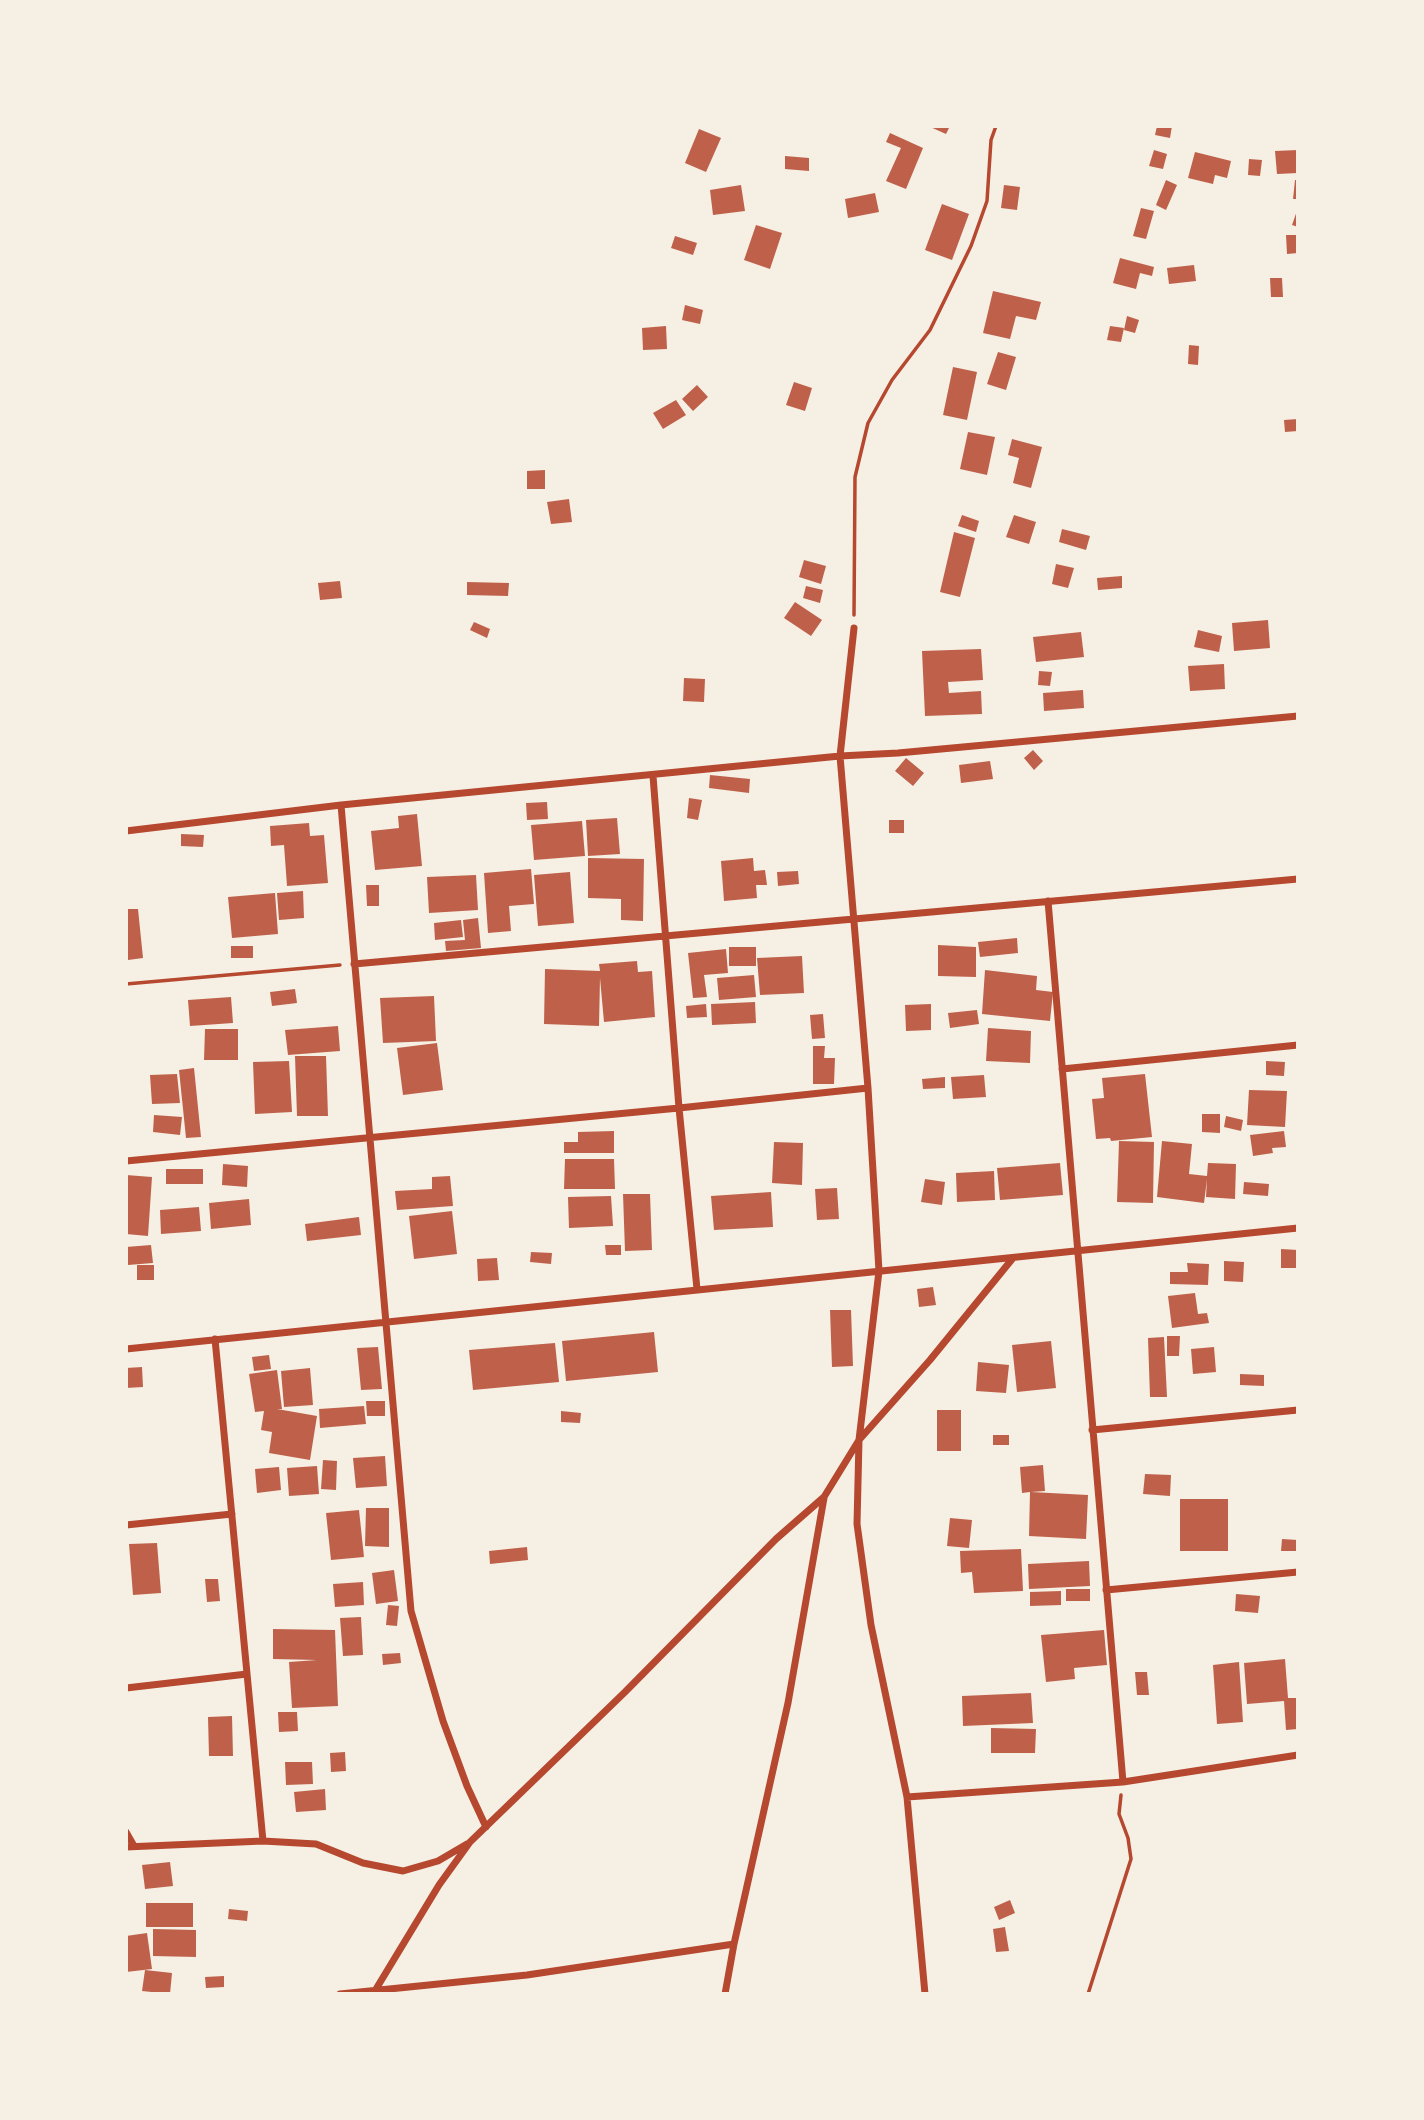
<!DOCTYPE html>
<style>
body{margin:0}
#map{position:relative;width:1424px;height:2120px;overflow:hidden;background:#f6efe4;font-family:Overpass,sans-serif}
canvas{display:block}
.frame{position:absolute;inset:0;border:128px solid #f6efe4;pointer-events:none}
</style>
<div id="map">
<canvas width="1424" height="2120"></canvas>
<div class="frame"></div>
</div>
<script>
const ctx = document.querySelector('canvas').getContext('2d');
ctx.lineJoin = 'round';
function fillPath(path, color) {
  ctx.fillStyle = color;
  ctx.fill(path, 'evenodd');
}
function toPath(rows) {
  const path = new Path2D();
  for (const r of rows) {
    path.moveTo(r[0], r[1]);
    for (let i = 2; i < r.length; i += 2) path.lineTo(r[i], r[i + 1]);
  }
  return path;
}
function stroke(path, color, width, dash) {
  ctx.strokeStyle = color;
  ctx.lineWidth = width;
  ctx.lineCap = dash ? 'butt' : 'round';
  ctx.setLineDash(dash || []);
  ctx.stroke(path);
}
const building = toPath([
 [928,126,950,126,946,134],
 [1157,126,1172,126,1170,138,1155,135],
 [699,129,721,138,706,172,685,163],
 [890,133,923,148,906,189,886,181,901,148,886,142],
 [1154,150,1167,154,1163,169,1149,166],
 [1298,150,1298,173,1277,174,1275,151],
 [1195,152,1231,161,1227,178,1215,175,1213,184,1188,178],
 [785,156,809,158,809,171,785,169],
 [1249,159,1262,160,1260,176,1248,175],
 [1166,180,1177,185,1166,210,1156,205],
 [1295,180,1298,180,1298,199,1293,199],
 [741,185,745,211,713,215,710,190],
 [1004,185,1020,187,1017,210,1001,208],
 [875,193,879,212,848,218,845,199],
 [942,204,969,214,952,260,925,250],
 [1141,208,1154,211,1146,239,1133,236],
 [1298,208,1298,227,1292,225],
 [756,225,782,233,770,269,744,260],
 [1286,235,1296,235,1298,253,1287,254],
 [675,236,697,243,693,255,671,248],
 [1120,258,1154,267,1152,276,1140,273,1136,289,1113,283],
 [1194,265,1196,281,1169,284,1167,268],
 [1270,278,1282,278,1283,297,1271,297],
 [993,291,1041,302,1036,320,1016,316,1010,339,983,333],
 [685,305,703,310,700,324,682,320],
 [1127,316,1139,320,1135,333,1124,330],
 [666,326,667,349,643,350,642,328],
 [1110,326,1124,328,1121,342,1107,340],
 [1189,345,1199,346,1198,365,1188,364],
 [998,352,1016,357,1006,390,987,384],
 [953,367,977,372,967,420,943,415],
 [794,382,812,388,805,411,786,405],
 [697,385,708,397,693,411,682,399],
 [676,400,686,415,663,429,653,413],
 [1298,419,1298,431,1285,432,1284,420],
 [968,432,995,437,987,475,960,469],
 [1012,439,1042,447,1031,488,1013,483,1019,458,1008,455],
 [545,470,545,489,527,489,527,471],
 [569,499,572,522,551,524,547,502],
 [962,515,979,521,976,532,958,526],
 [1014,515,1036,522,1029,544,1006,537],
 [1062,529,1090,536,1086,550,1059,542],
 [954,532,975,538,960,597,940,592],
 [804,560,826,566,821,584,799,577],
 [1056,564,1074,568,1068,588,1052,584],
 [1122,576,1122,588,1098,590,1097,578],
 [340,581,342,598,320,600,318,583],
 [467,582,509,583,508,596,467,595],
 [806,586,823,590,820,603,803,598],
 [795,602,822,620,811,636,784,618],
 [1268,620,1270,648,1234,651,1232,623],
 [474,622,490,629,487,638,470,630],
 [1198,630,1222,636,1219,652,1194,647],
 [1081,632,1084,657,1036,662,1033,637],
 [981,649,983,680,948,682,949,693,981,691,982,714,925,716,922,651],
 [1224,664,1225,689,1190,691,1188,666],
 [1039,671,1052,672,1050,686,1038,685],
 [684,678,705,679,704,702,683,701],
 [1083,690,1084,708,1044,711,1043,693],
 [1033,750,1043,761,1034,770,1024,758],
 [906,758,924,773,913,786,895,771],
 [990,761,993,779,961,783,959,765],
 [710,775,750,779,749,793,709,788],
 [689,798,702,800,698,820,687,818],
 [547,802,548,819,527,820,526,803],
 [417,814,422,866,375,870,371,831,399,828,398,816],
 [617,818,620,854,588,856,586,820],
 [889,820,904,820,904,833,889,833],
 [582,821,585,856,534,860,531,825],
 [309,823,310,836,324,835,328,883,287,886,284,845,271,846,270,826],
 [181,834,204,835,203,847,181,846],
 [588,858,644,859,643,921,621,920,621,899,588,898],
 [753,858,754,871,765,870,767,885,756,885,757,898,724,901,721,861],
 [531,869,534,904,509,906,511,931,488,933,484,873],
 [798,871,799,884,778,886,777,872],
 [570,872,574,923,538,926,534,875],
 [476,875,478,910,429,913,427,877],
 [366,885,379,885,379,906,367,906],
 [303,891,304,918,279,920,277,893],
 [275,893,278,934,232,938,228,897],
 [126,909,138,909,143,958,128,960],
 [478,918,481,948,446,951,445,941,465,940,463,920],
 [461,920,463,937,435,940,434,923],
 [1017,938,1018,953,980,957,978,942],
 [938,945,976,947,976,977,938,976],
 [231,946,253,946,253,958,231,958],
 [729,947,756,947,756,966,729,966],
 [726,949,728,973,704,975,707,997,693,998,688,953],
 [802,956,804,993,760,995,757,958],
 [637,961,638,972,652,971,655,1017,604,1022,600,978,599,1026,544,1024,545,969,600,971,599,964],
 [985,970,1037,976,1036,990,1053,992,1050,1021,982,1014],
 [754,975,756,997,719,1000,717,978],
 [295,989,297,1003,272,1006,270,992],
 [434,996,436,1041,383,1043,380,998],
 [231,997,233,1023,190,1026,188,1000],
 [755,1002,756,1023,712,1025,711,1004],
 [706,1004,707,1017,687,1018,686,1006],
 [931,1004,931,1030,906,1031,905,1005],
 [977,1010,979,1024,950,1028,948,1013],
 [823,1014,825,1038,812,1039,810,1015],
 [338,1026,340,1051,288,1055,285,1030],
 [988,1028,1031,1031,1030,1063,986,1061],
 [205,1029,238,1029,238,1060,204,1060],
 [437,1043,443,1090,403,1095,397,1048],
 [813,1046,825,1046,824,1058,835,1058,834,1084,813,1084],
 [295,1056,326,1056,328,1116,297,1116],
 [289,1061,292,1112,255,1114,253,1062],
 [1266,1061,1285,1062,1284,1076,1266,1075],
 [194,1068,201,1137,186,1138,179,1070],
 [177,1074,180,1103,152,1104,150,1075],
 [1145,1074,1152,1137,1111,1141,1110,1138,1096,1139,1092,1099,1104,1098,1102,1078],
 [984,1075,986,1097,953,1099,951,1077],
 [945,1077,945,1088,923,1089,922,1079],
 [1249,1090,1287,1091,1285,1127,1247,1125],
 [1202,1114,1220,1114,1220,1133,1202,1132],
 [154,1115,182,1117,180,1135,153,1132],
 [1226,1116,1243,1120,1241,1131,1224,1127],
 [614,1131,614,1153,564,1153,564,1142,578,1142,578,1132],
 [1284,1131,1286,1147,1272,1148,1273,1153,1253,1156,1250,1135],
 [1119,1141,1154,1142,1153,1203,1117,1202],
 [1162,1141,1192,1144,1189,1174,1207,1176,1208,1163,1236,1164,1235,1199,1206,1197,1207,1179,1204,1203,1157,1197],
 [774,1142,803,1143,802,1185,772,1183],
 [565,1159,614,1159,615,1189,564,1189],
 [1060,1163,1063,1195,1000,1200,997,1168],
 [223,1164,248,1166,247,1187,222,1185],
 [166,1169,203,1169,203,1184,166,1184],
 [994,1171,995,1200,957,1202,956,1173],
 [126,1175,152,1177,148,1236,126,1234],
 [450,1176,453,1206,397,1210,395,1191,432,1189,432,1177],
 [925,1179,945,1182,942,1205,921,1202],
 [1244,1182,1269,1184,1268,1196,1243,1194],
 [837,1188,839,1219,817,1220,815,1189],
 [771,1192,773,1227,714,1230,711,1196],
 [623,1194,650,1194,652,1250,625,1251],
 [611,1196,613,1226,569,1228,568,1197],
 [249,1199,251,1225,211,1229,209,1203],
 [199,1207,201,1231,161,1234,160,1210],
 [452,1211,457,1254,414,1259,409,1216],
 [359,1217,361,1235,307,1241,305,1224],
 [151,1245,153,1263,128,1265,126,1247],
 [605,1245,621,1245,621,1255,606,1255],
 [1281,1249,1298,1250,1298,1268,1281,1268],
 [531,1252,552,1253,551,1264,530,1262],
 [497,1258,499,1280,478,1281,477,1259],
 [1224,1261,1244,1262,1243,1282,1224,1281],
 [1187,1263,1209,1264,1208,1285,1170,1284,1170,1272,1188,1272],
 [137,1265,154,1265,154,1280,137,1280],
 [933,1287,936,1305,919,1307,917,1289],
 [1195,1293,1198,1314,1207,1313,1209,1323,1172,1328,1168,1296],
 [830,1310,851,1310,853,1366,832,1367],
 [654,1332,658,1372,566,1381,562,1341],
 [1167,1336,1180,1336,1179,1356,1167,1356],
 [1164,1337,1167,1397,1150,1397,1148,1338],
 [1051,1341,1056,1388,1017,1392,1012,1345],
 [555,1343,559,1382,473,1390,469,1350],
 [378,1347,382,1389,361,1390,357,1348],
 [1214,1347,1216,1372,1193,1374,1191,1349],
 [269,1355,271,1369,254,1371,252,1357],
 [978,1362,1009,1365,1006,1393,976,1391],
 [142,1367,143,1387,126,1388,126,1368],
 [310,1368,313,1405,284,1407,281,1371],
 [277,1370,282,1409,277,1409,317,1416,310,1460,269,1453,272,1432,261,1430,264,1411,255,1412,249,1374],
 [1240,1374,1264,1375,1264,1386,1240,1385],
 [366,1401,385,1401,385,1416,367,1416],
 [364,1406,366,1424,320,1428,319,1409],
 [937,1410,961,1410,961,1451,937,1451],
 [561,1411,581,1413,580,1423,561,1422],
 [993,1435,1009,1435,1009,1445,993,1445],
 [385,1456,387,1486,356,1488,353,1458],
 [323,1460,337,1461,336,1490,321,1489],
 [1043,1465,1045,1491,1031,1492,1088,1495,1086,1539,1029,1536,1030,1492,1022,1493,1020,1467],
 [317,1466,319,1494,289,1496,287,1468],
 [279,1467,281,1490,257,1493,255,1469],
 [1145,1474,1171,1475,1170,1496,1143,1494],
 [1180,1499,1228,1499,1228,1551,1180,1551],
 [366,1508,389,1508,389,1547,365,1546],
 [359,1510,364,1557,331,1560,326,1513],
 [950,1518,972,1520,969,1548,947,1546],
 [1282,1539,1298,1540,1298,1551,1281,1551],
 [157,1543,161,1593,133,1595,129,1544],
 [527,1547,528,1560,490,1564,489,1551],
 [1021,1549,1023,1591,974,1593,972,1572,961,1573,960,1551],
 [1089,1561,1090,1586,1029,1589,1028,1564],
 [394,1570,398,1601,376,1604,372,1573],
 [205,1579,218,1579,220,1601,207,1602],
 [363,1582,364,1605,335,1607,333,1584],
 [1066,1589,1090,1589,1090,1601,1066,1601],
 [1061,1591,1061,1605,1030,1606,1030,1592],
 [1236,1594,1260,1596,1258,1613,1235,1611],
 [388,1605,399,1606,397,1626,386,1625],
 [361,1617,363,1655,343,1656,340,1618],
 [273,1629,335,1630,338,1706,292,1708,289,1662,317,1660,273,1659],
 [1104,1630,1107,1665,1074,1668,1075,1679,1046,1682,1041,1635],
 [400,1653,401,1663,383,1665,382,1654],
 [1285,1659,1288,1698,1298,1698,1298,1729,1286,1730,1284,1701,1247,1704,1244,1663],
 [1239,1662,1243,1722,1217,1724,1213,1665],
 [1135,1672,1147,1672,1149,1695,1137,1695],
 [1031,1693,1033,1723,963,1726,962,1696],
 [278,1712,297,1712,298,1731,279,1732],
 [232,1716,233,1756,209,1756,208,1717],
 [991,1728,1036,1729,1035,1753,991,1753],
 [345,1752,346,1771,331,1772,330,1753],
 [285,1762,312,1762,313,1784,286,1785],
 [325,1789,326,1810,296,1812,294,1792],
 [170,1862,173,1886,145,1889,142,1865],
 [1010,1900,1015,1913,999,1920,994,1907],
 [146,1903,193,1903,193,1927,146,1927],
 [229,1909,248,1911,247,1921,228,1919],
 [1005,1927,1009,1951,996,1952,993,1929],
 [153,1929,196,1930,196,1957,153,1956],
 [147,1933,152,1969,126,1972,126,1936],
 [145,1970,172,1973,170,1994,142,1991],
 [224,1976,224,1987,206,1988,205,1977]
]);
const path = toPath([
 [854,615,855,477,868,423,892,380,930,330,971,246,987,201,991,140,996,126],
 [126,984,340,965],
 [1088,1994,1131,1859,1128,1838,1119,1814,1121,1795]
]);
const minor = toPath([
 [854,628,840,756,868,1088,879,1271,859,1440,857,1524,871,1625,907,1797,925,1994],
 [653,776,679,1108,697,1289],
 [341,805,411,1611,443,1721,467,1786,486,1827],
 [126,831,341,805,840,756,898,753,1298,716],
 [1048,901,1123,1782],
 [354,964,1298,879],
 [1062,1069,1298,1045],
 [126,1161,679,1108,868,1088],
 [215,1339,263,1841],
 [126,1349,1298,1228],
 [1092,1430,1298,1410],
 [126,1525,232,1514],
 [1106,1590,1298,1572],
 [126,1688,247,1674],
 [907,1797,1123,1782,1298,1755],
 [126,1832,134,1846],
 [126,1847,263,1841,316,1844,363,1863,403,1871,438,1861,467,1844],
 [340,1994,527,1975,734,1944,788,1703,824,1498],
 [373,1994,439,1885,470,1842,625,1692,776,1539,824,1497,859,1440,930,1360,1013,1258],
 [725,1994,734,1944]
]);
fillPath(building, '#bf614a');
stroke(path, '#b5482f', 3.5);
stroke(minor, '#b5482f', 7);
</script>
